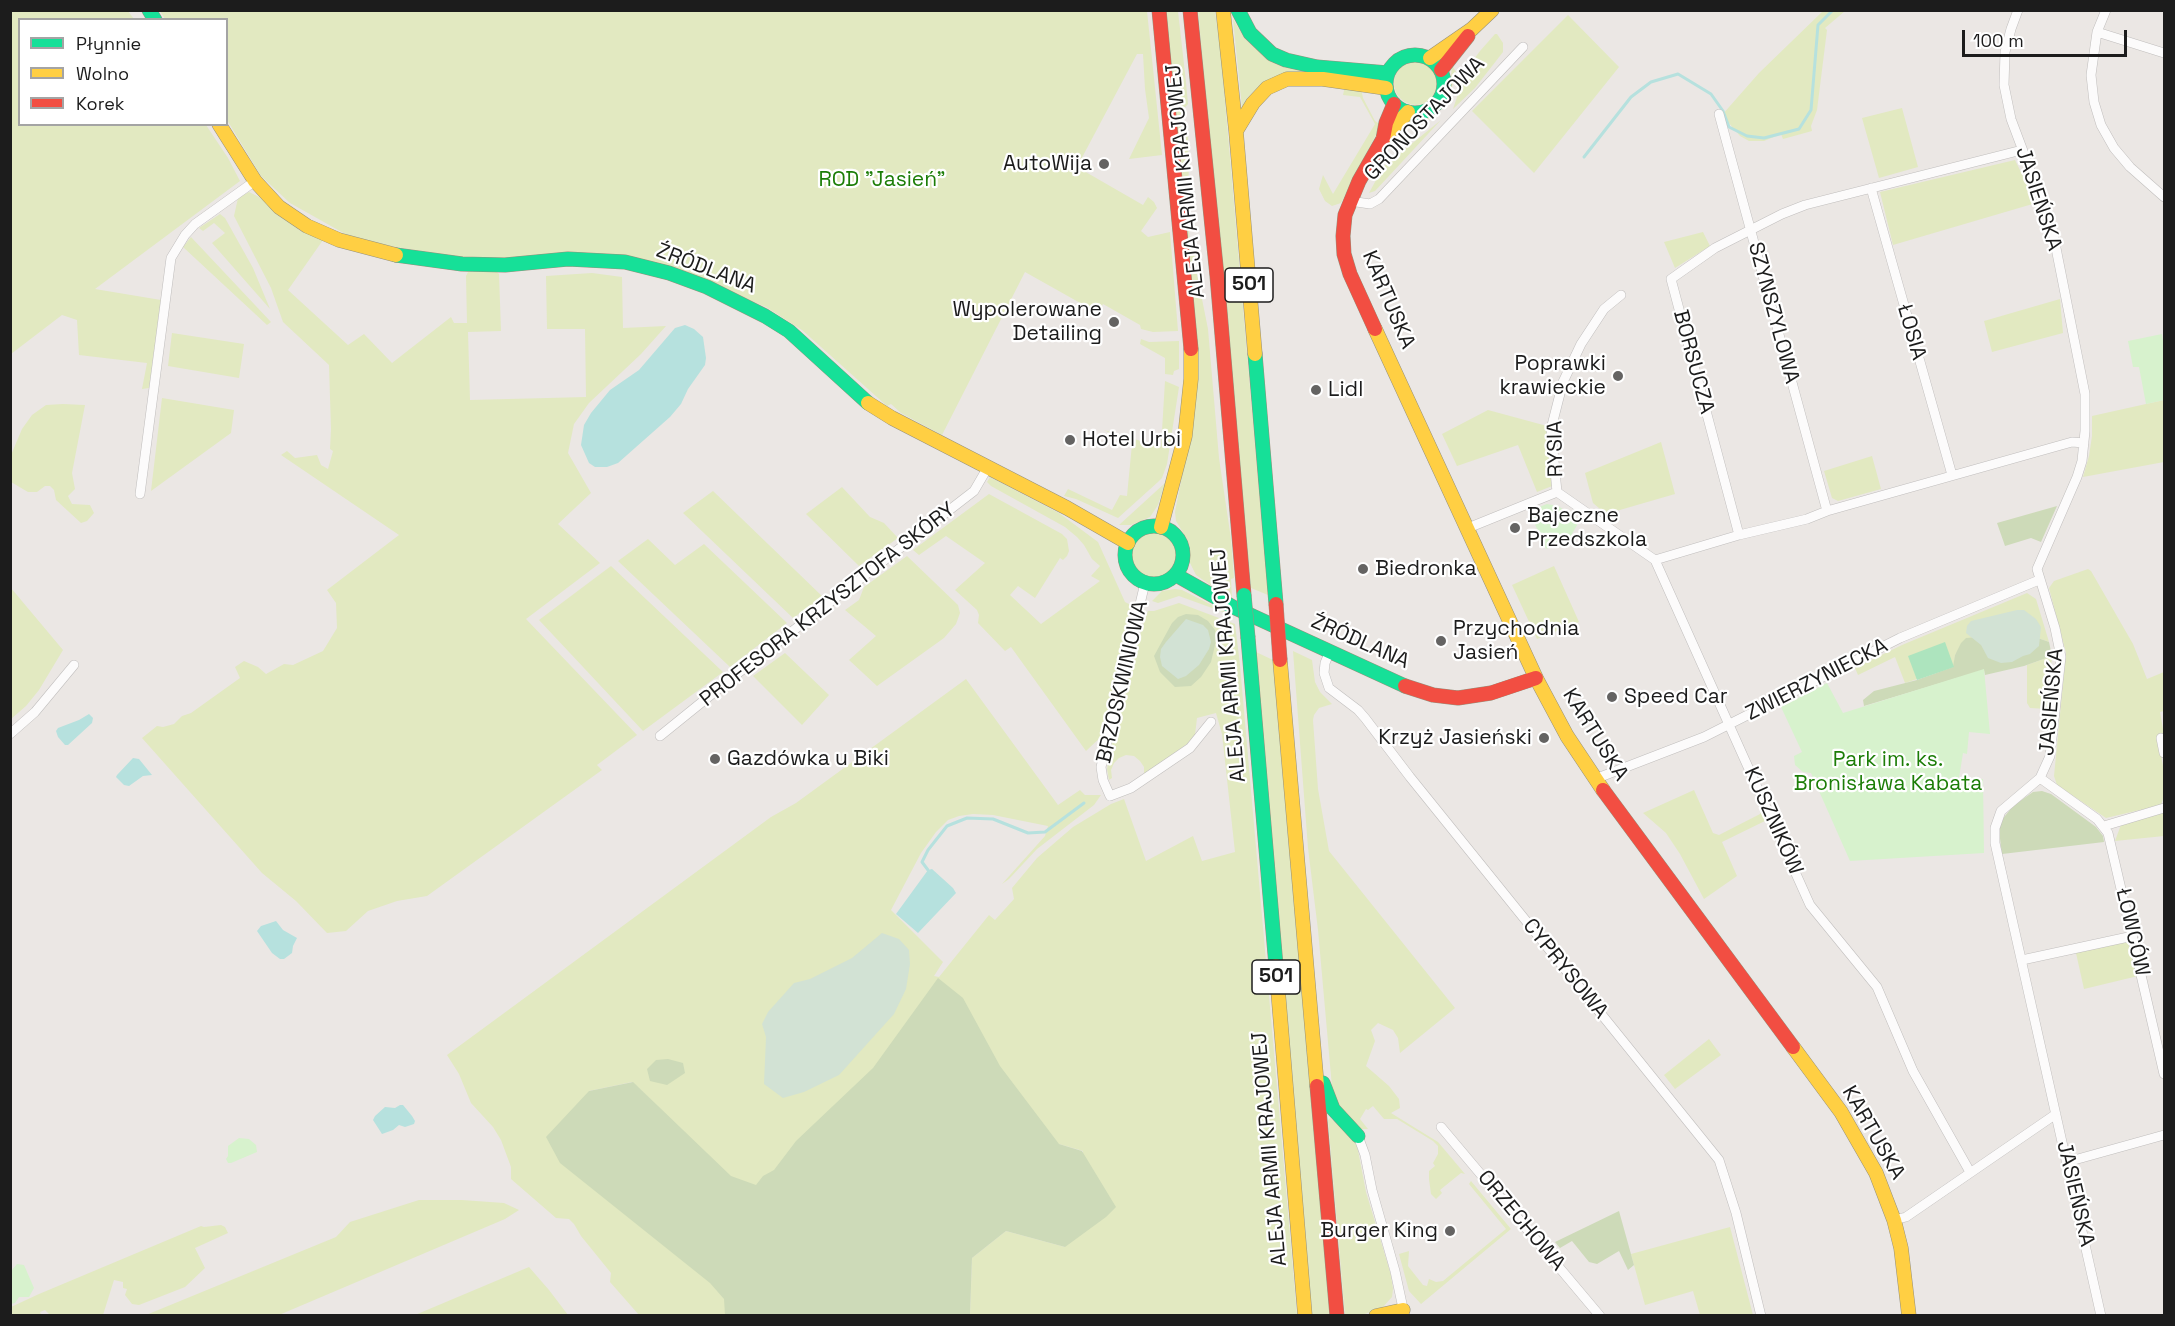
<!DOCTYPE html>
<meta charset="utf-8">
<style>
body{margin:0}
#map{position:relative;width:2175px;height:1326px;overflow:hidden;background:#ebe7e4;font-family:"Space Grotesk",sans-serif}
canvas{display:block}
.frame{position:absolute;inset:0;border:12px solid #1c1c1c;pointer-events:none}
.legend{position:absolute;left:18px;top:18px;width:210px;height:108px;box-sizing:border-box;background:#fff;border:2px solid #a4a4a4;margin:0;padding:8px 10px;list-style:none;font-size:18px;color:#1c1c1c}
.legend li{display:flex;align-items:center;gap:12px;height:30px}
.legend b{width:30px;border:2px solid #a4a4a4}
.scale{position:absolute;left:1962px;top:30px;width:165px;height:27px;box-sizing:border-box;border:3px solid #1c1c1c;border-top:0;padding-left:8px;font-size:18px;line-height:21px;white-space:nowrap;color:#1c1c1c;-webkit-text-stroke:4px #fff;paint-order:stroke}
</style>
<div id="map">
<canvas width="2175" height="1326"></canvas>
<div class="frame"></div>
<ul class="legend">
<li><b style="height:8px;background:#16e098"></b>Płynnie</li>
<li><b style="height:8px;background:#ffcf43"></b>Wolno</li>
<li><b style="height:8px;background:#f24e42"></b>Korek</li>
</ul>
<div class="scale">100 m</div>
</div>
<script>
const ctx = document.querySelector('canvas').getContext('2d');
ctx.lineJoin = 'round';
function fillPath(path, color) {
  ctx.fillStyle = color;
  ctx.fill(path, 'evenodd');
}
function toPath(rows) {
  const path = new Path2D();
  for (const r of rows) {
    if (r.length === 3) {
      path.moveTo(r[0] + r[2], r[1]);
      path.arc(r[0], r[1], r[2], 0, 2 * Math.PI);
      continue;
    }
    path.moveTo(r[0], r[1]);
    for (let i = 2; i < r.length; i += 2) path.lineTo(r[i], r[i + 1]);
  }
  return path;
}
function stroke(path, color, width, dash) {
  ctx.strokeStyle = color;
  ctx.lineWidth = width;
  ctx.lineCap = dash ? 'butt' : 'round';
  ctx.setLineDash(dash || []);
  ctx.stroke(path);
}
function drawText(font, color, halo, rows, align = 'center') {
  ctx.font = font + ' "Space Grotesk",sans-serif';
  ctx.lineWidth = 4.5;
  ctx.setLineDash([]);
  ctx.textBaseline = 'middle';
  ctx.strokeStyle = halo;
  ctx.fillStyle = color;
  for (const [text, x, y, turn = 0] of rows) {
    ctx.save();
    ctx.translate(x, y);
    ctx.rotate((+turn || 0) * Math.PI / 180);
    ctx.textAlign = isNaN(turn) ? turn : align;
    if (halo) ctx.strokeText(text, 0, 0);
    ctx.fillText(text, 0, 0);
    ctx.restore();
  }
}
const grass = toPath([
 [11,11,128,11,134,19,20,20,20,124,206,125,228,158,240,181,95,289,161,300,149,388,142,389,147,363,79,355,77,320,62,315,11,354],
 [160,11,1147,11,1162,155,1129,159,1149,118,1145,89,1143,54,1137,54,1077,167,1143,205,1148,197,1154,202,1157,208,1141,231,1148,237,1170,232,1178,331,1153,332,1141,329,1140,325,1103,304,1098,313,1025,272,942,435,901,413,891,404,887,406,802,330,766,307,670,267,645,260,605,254,564,253,495,259,471,259,389,246,347,235,290,203,261,176,227,120,226,20,165,19],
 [1165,11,1178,11,1186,82,1188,104,1182,111,1181,130,1188,137,1189,191,1186,195,1190,242,1194,245,1195,264,1208,329,1219,458,1231,539,1234,578,1231,579,1232,600,1196,575,1190,563,1190,548,1187,539,1176,521,1175,512,1191,430,1191,266],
 [1198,11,1215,11,1221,54,1268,595,1251,588],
 [1823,11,1845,11,1825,28,1827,30,1817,110,1811,126,1812,131,1783,139,1781,134,1764,141,1749,141,1740,136,1722,115,1759,73],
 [1568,15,1619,67,1534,173,1472,111],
 [1233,19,1245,39,1266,58,1362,77,1281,75,1262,83,1247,98,1242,108],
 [1495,34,1497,34,1503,43,1503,52,1475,88,1453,109,1466,70,1480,51],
 [1416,83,22],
 [1452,65,1456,72,1450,95,1445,105,1414,131,1403,124,1414,118,1430,115,1444,104,1450,89],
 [1345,86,1361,88,1363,98,1375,121,1381,125,1341,203,1332,206,1325,201,1319,189,1323,175,1333,194,1375,124,1360,97,1343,95],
 [1902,108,1918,167,1879,178,1862,118],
 [1441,120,1375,191,1369,193,1383,167],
 [2015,160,2036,203,1893,245,1880,192],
 [249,192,259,197,299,230,323,240,288,290,348,345,364,334,392,363,451,317,454,323,467,323,466,276,468,272,497,272,499,274,501,331,468,332,470,400,586,397,585,329,547,329,546,276,592,273,622,277,623,328,666,326,641,354,589,403,574,424,568,453,591,493,558,524,600,563,526,619,637,735,597,765,602,770,427,896,397,901,368,911,346,931,327,933,296,901,262,873,142,738,157,726,163,727,174,724,182,716,191,713,240,678,235,667,244,661,258,667,266,674,284,664,293,665,323,651,337,628,336,603,327,590,399,535,281,455,287,451,295,458,317,455,321,465,328,469,333,451,330,449,331,429,329,365,283,322,271,288,234,216,238,198],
 [220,214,225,218,253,268,270,309,212,243,225,233,214,223,203,231,199,228],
 [1703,232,1710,246,1675,268,1664,242],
 [191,237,271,322,267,325,183,247],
 [2060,299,2063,333,1992,352,1984,321],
 [172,333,244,344,239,378,168,366],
 [1141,339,1149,342,1179,341,1179,369,1174,371,1173,375,1165,374,1165,358,1140,344],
 [1165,381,1179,387,1167,464,1162,478,1158,482,1118,518,1076,499,1064,496,1068,489,1112,510,1120,495,1127,496,1132,444,1104,430,1161,447],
 [162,398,234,410,231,433,151,491],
 [2164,400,2164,462,2083,477,2089,456,2092,436,2092,416],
 [63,404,85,405,72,473,75,489,68,496,72,504,90,505,94,513,87,521,81,523,56,500,54,490,50,486,45,486,37,492,28,492,11,482,11,455,22,429,32,415,46,405],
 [1488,410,1547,426,1552,486,1537,492,1518,445,1457,466,1442,434],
 [1661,442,1675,494,1606,514,1593,503,1585,473],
 [1872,456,1881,489,1838,501,1832,498,1824,471],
 [990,477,1059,513,1098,542,1125,602,1131,605,1103,735,1086,751,1011,647,1005,651,978,623,979,615,977,610,955,590,985,563,946,536,919,555,913,550,989,494,1062,534,1067,539,1069,551,1067,556,1063,560,1060,558,1035,598,1018,586,1010,595,1041,624,1100,581,1091,576,1100,566,1092,559,1084,545,1077,537,1065,527,991,486,987,482],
 [1165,483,1158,505,1150,517,1131,525,1119,525],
 [842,487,870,517,884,523,898,538,859,566,806,514],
 [713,491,823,597,793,618,683,513],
 [1154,556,24],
 [648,539,675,565,704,544,787,623,730,667,618,561],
 [907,556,958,605,960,613,956,624,944,638,877,686,849,660,876,636,845,610,859,600,864,587],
 [611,566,723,672,643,731,539,620],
 [1554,566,1579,622,1537,639,1512,585],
 [2088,569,2091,571,2133,644,2147,679,2164,672,2164,711,2160,712,2164,735,2158,737,2164,772,2164,796,2161,805,2106,818,2057,785,2054,776,2066,653,2049,588,2054,581],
 [11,588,63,650,39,690,26,706,11,719],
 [1175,589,1182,590,1234,616,1179,596,1158,603,1152,601,1162,591],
 [2027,593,2036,599,2049,642,2035,637,1961,646,1955,655,1954,667,1905,683,1895,657,1858,675,1855,668,1902,645],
 [1179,603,1235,624,1240,665,1297,1315,970,1315,972,1258,1006,1231,1065,1247,1083,1151,1059,1144,833,1315,639,1315,610,1282,611,1273,581,1236,574,1224,569,1219,556,1218,511,1179,511,1167,501,1140,493,1127,471,1103,459,1074,447,1055,771,817,796,803,966,679,1058,805,1080,790,1085,795,1101,795,1094,805,1037,849,1009,879,1002,884,1045,836,1048,826,993,815,973,814,959,816,948,820,936,832,921,853,891,910,943,962,934,976,939,977,989,915,995,920,1014,899,1012,888,1037,858,1073,827,1111,804,1124,799,1146,861,1193,836,1202,861,1235,852,1222,734,1216,713,1197,718,1195,735,1187,744,1144,775,1144,767,1140,761,1134,756,1126,755,1119,758,1114,763,1111,770,1112,778,1109,780,1107,769,1114,730,1132,658,1148,611,1154,611],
 [632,1082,652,1101,589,1091],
 [1293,651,1312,660,1315,682,1320,692,1332,704,1319,708,1314,715,1313,720,1318,789,1329,851,1455,1008,1400,1053,1398,1038,1393,1030,1378,1023,1371,1030,1375,1041,1366,1066,1389,1086,1399,1099,1400,1108,1391,1113,1438,1142,1465,1174,1461,1173,1440,1190,1442,1193,1436,1199,1431,1194,1429,1179,1429,1171,1435,1166,1433,1163,1438,1154,1438,1146,1433,1141,1397,1119,1384,1119,1373,1106,1368,1110,1366,1109,1360,1119,1368,1129,1361,1129,1340,1110,1332,1087,1318,930,1308,848],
 [1256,652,1273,660,1330,1315,1312,1315],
 [785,653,829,695,802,725,753,676],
 [2052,656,2047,709,2030,708,2027,703,2027,665],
 [1694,790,1713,833,1719,835,1760,814,1762,809,1767,820,1722,842,1737,876,1704,899,1680,854,1666,833,1643,813],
 [2164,811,2164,836,2115,841,2122,822],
 [2124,941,2130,944,2138,976,2084,989,2076,953],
 [1709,1039,1721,1055,1675,1089,1664,1075],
 [1330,1118,1345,1130,1357,1145,1366,1192,1391,1275,1393,1289,1392,1297,1382,1308,1362,1315,1345,1315,1328,1120],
 [1471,1181,1511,1229,1421,1304,1409,1291,1399,1254,1409,1251,1408,1266,1423,1285,1427,1286,1429,1279,1436,1282,1443,1281,1506,1229,1469,1184],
 [419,1200,462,1200,504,1203,519,1210,505,1219,279,1315,146,1315,336,1237,350,1222],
 [221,1225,225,1227,228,1233,195,1248,205,1268,185,1287,139,1305,132,1304,125,1295,127,1289,123,1288,123,1282,114,1280,103,1315,50,1315,45,1310,40,1312,41,1315,11,1315,11,1307,39,1294,201,1226,204,1227],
 [1730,1227,1753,1315,1700,1315,1693,1291,1645,1305,1631,1254],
 [529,1267,549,1290,568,1315,415,1315]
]);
const forest = toPath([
 [2057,506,2041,542,2031,538,2005,546,1997,523],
 [1186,614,1198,615,1208,621,1215,630,1216,641,1211,662,1201,677,1191,686,1175,687,1160,672,1154,656,1172,623,1178,617],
 [1979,637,2035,637,2049,642,2052,656,2024,666,1985,675,1984,670,1864,706,1863,700,1874,691,1917,680,1953,667,1955,655,1961,643,1966,638],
 [2042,791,2051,794,2096,827,2103,836,2104,842,2002,854,1999,831,2001,821,2013,806,2033,792],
 [938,978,963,998,1000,1066,1059,1144,1082,1151,1116,1207,1106,1217,1065,1247,1006,1231,972,1258,970,1315,725,1315,724,1299,710,1283,560,1163,546,1137,589,1091,633,1082,731,1176,756,1185,763,1176,774,1170,796,1141,873,1068],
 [668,1059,683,1063,685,1073,667,1085,650,1081,647,1069,656,1060],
 [1619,1211,1634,1265,1628,1270,1619,1251,1597,1264,1589,1262,1572,1241,1560,1248,1555,1242]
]);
const wetland = toPath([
 [2017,610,2024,610,2036,619,2041,627,2039,646,2030,654,2023,656,2012,662,2001,663,1988,658,1981,645,1966,633,1967,626,1971,621],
 [1186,619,1203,625,1208,630,1211,642,1209,649,1199,665,1186,676,1178,679,1162,666,1160,657,1161,649,1166,642],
 [882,933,899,939,909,950,910,964,906,989,894,1014,839,1075,804,1092,783,1098,764,1084,766,1037,762,1024,768,1012,794,983,810,979,852,958]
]);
const park = toPath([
 [2162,334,2164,348,2164,400,2146,404,2139,367,2133,367,2128,341],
 [1547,504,1558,506,1580,520,1569,539,1546,549,1529,511],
 [1984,669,1990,734,1969,732,1967,754,1963,753,1959,778,1983,779,1984,853,1850,861,1811,773,1803,772,1795,765,1794,756,1802,752,1781,707,1827,683,1843,713],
 [239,1138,249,1139,256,1145,257,1152,231,1163,228,1163,226,1159,228,1156,228,1146],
 [17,1264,24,1265,34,1288,29,1297,19,1297,15,1303,11,1304,11,1271]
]);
const pitch = toPath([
 [1945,642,1954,667,1917,680,1908,656]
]);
const water = toPath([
 [685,325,694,329,703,337,706,358,705,365,688,389,681,404,670,417,618,463,607,467,595,467,589,463,581,445,584,425,591,413,610,390,639,370,675,328],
 [89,714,93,718,92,723,68,745,65,745,58,737,56,731,58,728,79,720],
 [133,758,139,759,152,775,143,776,129,786,124,785,116,777,117,775],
 [932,869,953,888,956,893,918,933,896,914,928,870],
 [276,921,283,930,297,938,293,946,292,953,284,959,280,959,272,953,257,931,261,926],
 [400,1105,403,1105,412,1116,415,1121,414,1124,405,1127,399,1125,393,1130,382,1134,373,1120,375,1116,385,1107,395,1108]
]);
const stream = toPath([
 [1584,157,1631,97,1651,82,1678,74,1711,94,1723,111,1729,127,1747,136,1764,138,1799,129,1811,110,1818,25,1833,10],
 [928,870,922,862,928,850,947,826,967,818,993,819,1028,833,1045,832,1084,803]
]);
const street = toPath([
 [2018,10,2011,29,2005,52,2004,85,2011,119,2052,228,2085,394,2085,431,2082,461,2077,477,2037,569,2055,628,2061,657,2050,756,2040,778,2001,811,1995,828,1995,843,2101,1316],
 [2106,10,2097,32,2091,75,2094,102,2101,125,2114,148,2130,167,2164,197],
 [2097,32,2164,53],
 [1719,114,1827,511],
 [1871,188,1952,475],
 [1350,201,1370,204,1379,199,1523,47],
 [1557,492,1655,560,1810,905,1877,987,1913,1071,1970,1172],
 [1557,492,1551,429,1563,382,1581,344,1604,309,1621,295],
 [140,494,171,258,185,235,195,224,255,181],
 [1468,528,1557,492],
 [1739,535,1671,279,1715,248,1782,214,1805,205,2022,150],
 [1655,560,1739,535,1807,519,1827,511,2072,442,2084,443],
 [1145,583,1101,767,1103,780,1110,796,1131,788,1190,748,1211,722],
 [1330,651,1325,663,1324,673,1329,688,1358,710,1365,718,1410,777,1719,1160,1736,1213,1761,1316],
 [10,734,35,712,74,665],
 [660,736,733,677,974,491,988,467],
 [2161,738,2164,753],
 [2040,778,2097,819,2108,833,2164,1074],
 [1595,779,1704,737,1900,638,2039,580],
 [2104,826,2164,808],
 [2022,960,2133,936],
 [1441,1127,1600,1316],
 [1358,1136,1365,1155,1372,1190,1395,1271,1404,1313],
 [2067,1162,2164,1135],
 [1894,1220,1906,1217,2056,1114]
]);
const fast = toPath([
 [149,10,155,20],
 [1238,10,1250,33,1272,54,1286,60,1317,67,1388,73],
 [1415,84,29],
 [396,255,462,264,505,265,568,259,625,262,669,273,707,287,765,316,789,331,868,403],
 [1255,354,1276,604],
 [1154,555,29],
 [1176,575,1233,607,1405,686],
 [1248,638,1276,966],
 [1323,1083,1333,1109,1358,1136]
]);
const slow = toPath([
 [1223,10,1236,131,1255,354],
 [1430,58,1472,29,1492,10],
 [219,124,255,181,279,207,307,226,339,240,396,255],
 [1236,131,1253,103,1267,88,1287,79,1323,79,1386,88],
 [1383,139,1408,112],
 [1375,329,1536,678,1567,736,1603,790],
 [868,403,892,418,1067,508,1128,543],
 [1161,527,1185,436,1191,379,1191,349],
 [1280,660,1317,1086],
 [1276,966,1305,1316],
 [1793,1047,1841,1112,1876,1173,1894,1220,1901,1248,1909,1316],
 [1376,1316,1403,1310]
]);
const jam = toPath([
 [1159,10,1191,349],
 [1190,10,1217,276,1244,595],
 [1441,70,1468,36],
 [1375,329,1350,274,1344,254,1343,236,1345,215,1359,181,1383,139,1386,123,1394,104],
 [1405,686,1433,695,1458,698,1491,693,1536,678],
 [1603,790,1793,1047],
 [1317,1086,1337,1316]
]);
const fastBridge = toPath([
 [1244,595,1248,638]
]);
const jamBridge = toPath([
 [1276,604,1280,660]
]);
const markers = [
 [1104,164,6,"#646362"],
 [1114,322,6,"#646362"],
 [1618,376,6,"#646362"],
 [1316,390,6,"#646362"],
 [1070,440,6,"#646362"],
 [1515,528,6,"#646362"],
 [1363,569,6,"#646362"],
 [1441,641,6,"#646362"],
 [1612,697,6,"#646362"],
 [1544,738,6,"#646362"],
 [715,759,6,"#646362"],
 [1450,1231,6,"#646362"]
];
const shields = [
 [1249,285,48],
 [1276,977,48]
];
const shieldNames = [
 ["501",1249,285],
 ["501",1276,977]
];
const streetNames = [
 ["GRONOSTAJOWA",1425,119,-46],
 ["ALEJA ARMII KRAJOWEJ",1186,181,-96],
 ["JASIEŃSKA",2038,199,72],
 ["ŹRÓDLANA",706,269,21],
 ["KARTUSKA",1388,300,67],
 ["SZYNSZYLOWA",1773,313,75],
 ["ŁOSIA",1911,332,74],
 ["BORSUCZA",1693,362,75],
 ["RYSIA",1556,449,-91],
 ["PROFESORA KRZYSZTOFA SKÓRY",828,605,-38],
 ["ŹRÓDLANA",1360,642,24],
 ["ALEJA ARMII KRAJOWEJ",1229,665,-95],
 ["ZWIERZYNIECKA",1817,680,-27],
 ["BRZOSKWINIOWA",1123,682,-77],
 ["JASIEŃSKA",2052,702,-85],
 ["KARTUSKA",1595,735,58],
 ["KUSZNIKÓW",1773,821,66],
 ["ŁOWCÓW",2132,932,77],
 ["CYPRYSOWA",1565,969,51],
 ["KARTUSKA",1873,1133,60],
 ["ALEJA ARMII KRAJOWEJ",1270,1149,-95],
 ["JASIEŃSKA",2075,1194,77],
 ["ORZECHOWA",1521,1221,50]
];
const poiNames = [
 ["AutoWija",1092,164,"right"],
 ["Wypolerowane",1102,310,"right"],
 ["Detailing",1102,334,"right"],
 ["Poprawki",1606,364,"right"],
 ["krawieckie",1606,388,"right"],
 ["Lidl",1328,390],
 ["Hotel Urbi",1082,440],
 ["Bajeczne",1527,516],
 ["Przedszkola",1527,540],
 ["Biedronka",1375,569],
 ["Przychodnia",1453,629],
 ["Jasień",1453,653],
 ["Speed Car",1624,697],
 ["Krzyż Jasieński",1532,738,"right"],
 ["Gazdówka u Biki",727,759],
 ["Burger King",1438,1231,"right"]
];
const parkNames = [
 ["ROD \"Jasień\"",882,180],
 ["Park im. ks.",1888,760],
 ["Bronisława Kabata",1888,784]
];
fillPath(grass, '#e2e9c1');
fillPath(forest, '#cddab8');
fillPath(wetland, '#d2e2d4');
fillPath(park, '#d7f2cd');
fillPath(pitch, '#ade4be');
fillPath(water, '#b6e1de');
stroke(stream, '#b6e1de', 3);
stroke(street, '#c0bebd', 10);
stroke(fast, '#96917c', 15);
stroke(slow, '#96917c', 15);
stroke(jam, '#96917c', 15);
stroke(street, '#fcfbfb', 9);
stroke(fast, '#16e098', 14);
stroke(slow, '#ffcf43', 14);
stroke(jam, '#f24e42', 14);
stroke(fastBridge, '#a18e81', 15, []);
stroke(jamBridge, '#a18e81', 15, []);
stroke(fastBridge, '#16e098', 14);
stroke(jamBridge, '#f24e42', 14);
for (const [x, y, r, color] of markers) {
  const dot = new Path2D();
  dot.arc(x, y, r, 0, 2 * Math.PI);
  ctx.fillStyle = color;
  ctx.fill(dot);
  stroke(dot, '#fff', 2);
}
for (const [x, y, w] of shields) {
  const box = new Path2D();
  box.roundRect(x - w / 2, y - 17, w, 34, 4.5);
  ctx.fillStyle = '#fff';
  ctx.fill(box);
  stroke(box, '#1c1c1c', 1.5);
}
drawText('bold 20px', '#1c1c1c', null, shieldNames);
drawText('21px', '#1c1c1c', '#fff', streetNames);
drawText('21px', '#1c1c1c', '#fff', poiNames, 'left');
drawText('21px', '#1c7d07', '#fff', parkNames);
</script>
